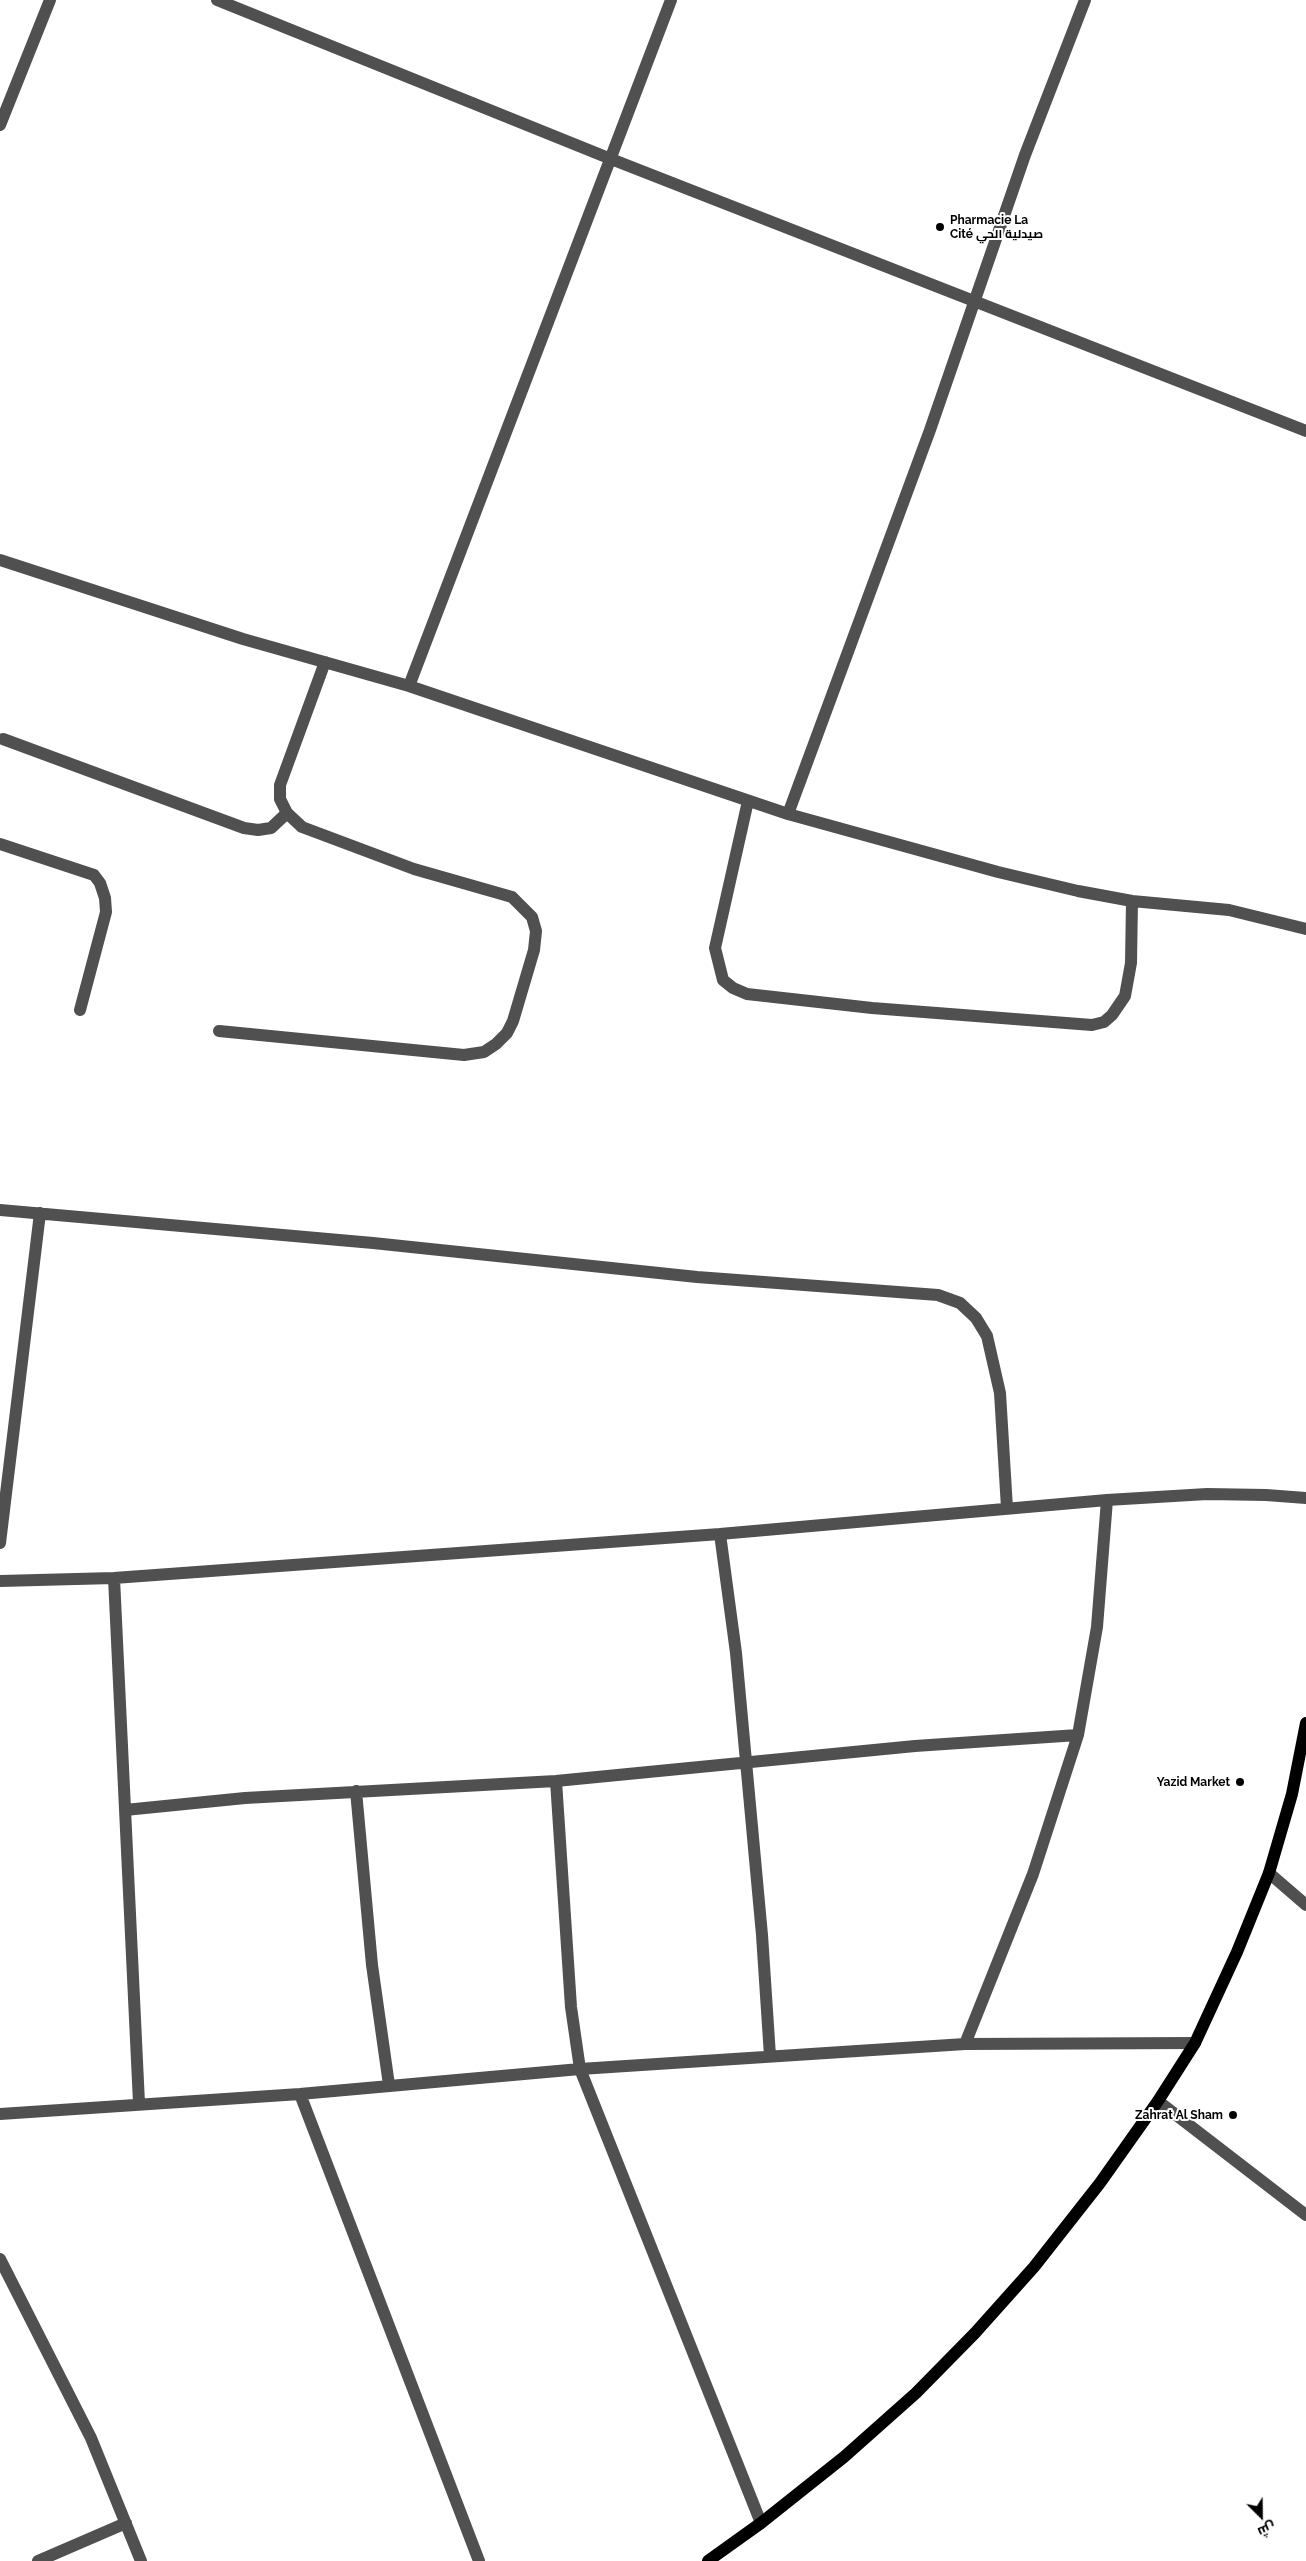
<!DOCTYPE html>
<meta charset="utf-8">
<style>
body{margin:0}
#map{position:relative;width:1306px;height:2561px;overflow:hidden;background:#fff;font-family:Raleway,Cairo,sans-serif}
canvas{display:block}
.north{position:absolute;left:1236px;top:2491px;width:50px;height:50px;-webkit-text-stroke:4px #fff;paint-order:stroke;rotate:157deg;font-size:14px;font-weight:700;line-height:20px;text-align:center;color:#000}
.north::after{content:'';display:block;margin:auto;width:18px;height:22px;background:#000;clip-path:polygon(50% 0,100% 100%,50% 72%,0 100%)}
</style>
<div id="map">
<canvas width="1306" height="2561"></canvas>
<div class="north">ش</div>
</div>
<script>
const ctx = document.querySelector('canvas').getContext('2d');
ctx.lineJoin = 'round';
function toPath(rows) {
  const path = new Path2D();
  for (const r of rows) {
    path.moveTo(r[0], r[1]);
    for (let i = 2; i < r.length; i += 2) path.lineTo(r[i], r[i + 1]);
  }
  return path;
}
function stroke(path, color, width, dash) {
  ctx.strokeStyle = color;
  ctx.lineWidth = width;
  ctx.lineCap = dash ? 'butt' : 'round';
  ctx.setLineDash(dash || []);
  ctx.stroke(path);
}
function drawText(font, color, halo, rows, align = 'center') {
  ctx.font = font + ' Raleway,Cairo,sans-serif';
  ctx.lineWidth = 4;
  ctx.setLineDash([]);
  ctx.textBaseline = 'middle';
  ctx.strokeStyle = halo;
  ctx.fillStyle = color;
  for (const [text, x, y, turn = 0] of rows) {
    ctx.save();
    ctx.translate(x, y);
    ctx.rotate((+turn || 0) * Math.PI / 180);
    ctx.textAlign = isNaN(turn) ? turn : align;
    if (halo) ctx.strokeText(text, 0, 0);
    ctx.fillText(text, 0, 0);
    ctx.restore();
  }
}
const minor = toPath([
 [217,0,611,159,1306,431],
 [0,125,50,0],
 [0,560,243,639,409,686,788,814,998,872,1078,891,1132,901,1229,910,1306,929],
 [409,686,671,0],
 [3,739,244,828,258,830,271,828,287,813],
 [748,801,715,948,723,980,733,988,747,994,872,1008,1092,1025,1104,1022,1112,1015,1125,996,1131,963,1132,901],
 [788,814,930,430,1025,155,1085,0],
 [0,844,94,875,100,883,105,898,106,912,80,1010],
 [219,1031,464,1055,484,1052,496,1044,507,1033,513,1021,534,950,536,931,532,917,512,897,414,869,302,827,287,813,280,799,280,785,325,662],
 [0,1210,373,1243,697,1277,938,1295,960,1303,976,1318,987,1336,1000,1393,1007,1508],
 [720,1534,736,1653,762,1935,770,2056],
 [0,1543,40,1213],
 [114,1578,139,2103],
 [0,1581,114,1578,720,1534,1107,1500,1207,1494,1266,1495,1306,1498],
 [556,1781,571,2007,580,2069,761,2523],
 [356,1791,372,1965,389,2085],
 [125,1810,245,1798,556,1781,915,1746,1078,1735],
 [1269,1873,1306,1905],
 [965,2044,1033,1874,1078,1735,1097,1627,1107,1500],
 [300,2094,479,2561],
 [1158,2101,1306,2215],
 [0,2114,300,2094,580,2069,965,2044,1195,2043],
 [0,2259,91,2438,141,2561],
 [38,2561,126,2523]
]);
const major = toPath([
 [708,2561,761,2523,844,2457,916,2393,975,2333,1034,2267,1100,2183,1158,2101,1195,2043,1237,1952,1269,1873,1292,1794,1306,1723]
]);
const markers = [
 [940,227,5,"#000"],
 [1240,1782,5,"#000"],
 [1233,2115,5,"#000"]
];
const poiNames = [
 ["Pharmacie La",950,220,"left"],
 ["Cité صيدلية الحي",950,234,"left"],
 ["Yazid Market",1230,1782],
 ["Zahrat Al Sham",1223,2115]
];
stroke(minor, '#505050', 12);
stroke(major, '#000', 12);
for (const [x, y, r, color] of markers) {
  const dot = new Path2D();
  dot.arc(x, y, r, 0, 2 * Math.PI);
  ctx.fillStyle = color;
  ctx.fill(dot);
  stroke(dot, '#fff', 2);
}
drawText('bold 12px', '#000', '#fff', poiNames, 'right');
</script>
